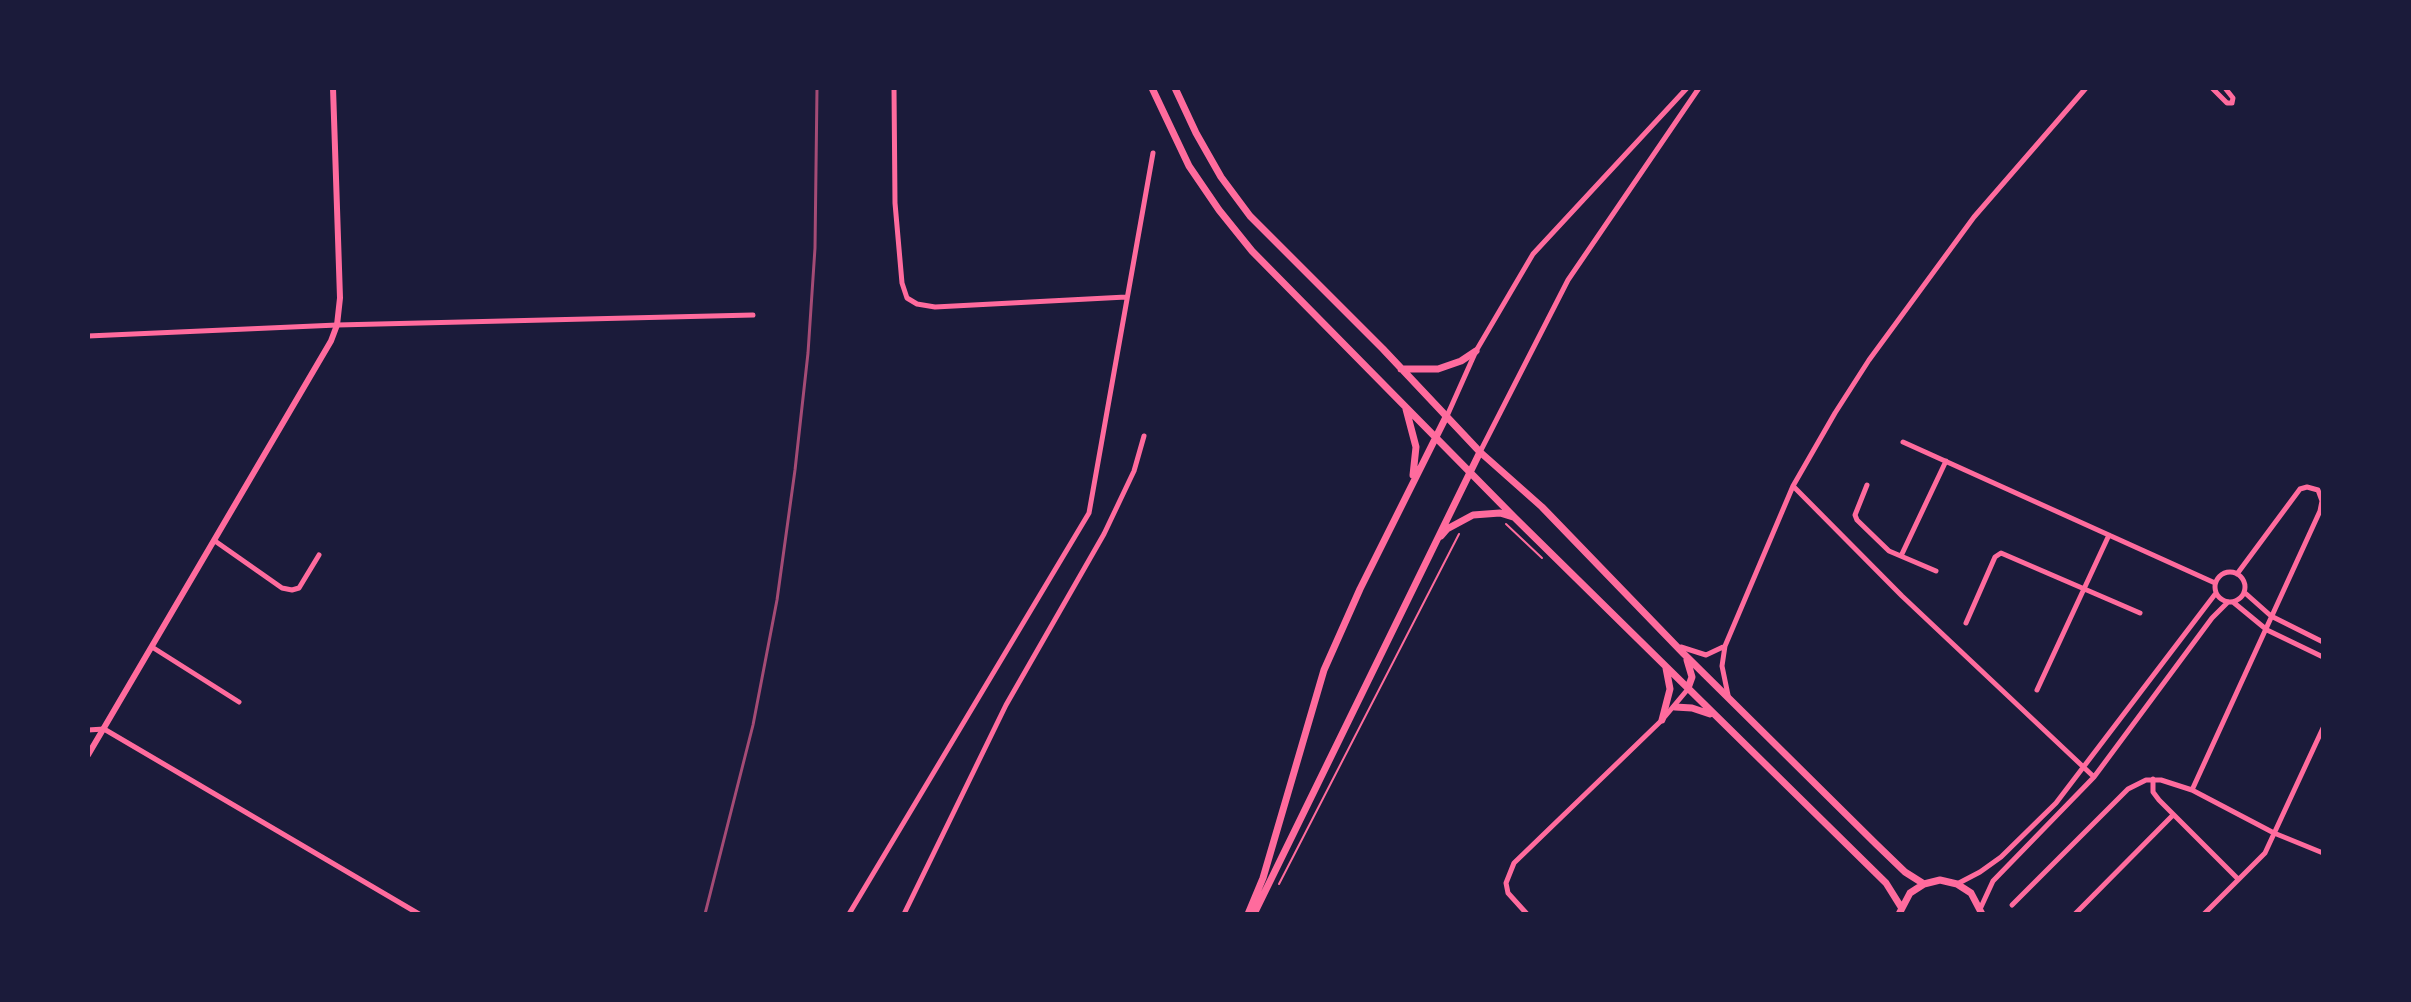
<!DOCTYPE html>
<style>
body{margin:0}
#map{position:relative;width:2411px;height:1002px;overflow:hidden;background:#1b1b3a;font-family:"IBM Plex Sans",sans-serif}
canvas{display:block}
.frame{position:absolute;inset:0;border:90px solid #1b1b3a;pointer-events:none}
</style>
<div id="map">
<canvas width="2411" height="1002"></canvas>
<div class="frame"></div>
</div>
<script>
const ctx = document.querySelector('canvas').getContext('2d');
ctx.lineJoin = 'round';
function toPath(rows) {
  const path = new Path2D();
  for (const r of rows) {
    if (r.length === 3) {
      path.moveTo(r[0] + r[2], r[1]);
      path.arc(r[0], r[1], r[2], 0, 2 * Math.PI);
      continue;
    }
    path.moveTo(r[0], r[1]);
    for (let i = 2; i < r.length; i += 2) path.lineTo(r[i], r[i + 1]);
  }
  return path;
}
function stroke(path, color, width, dash) {
  ctx.strokeStyle = color;
  ctx.lineWidth = width;
  ctx.lineCap = dash ? 'butt' : 'round';
  ctx.setLineDash(dash || []);
  ctx.stroke(path);
}
const path = toPath([
 [1506,524,1542,558],
 [1279,884,1459,534]
]);
const minor = toPath([
 [894,88,895,203,902,283,907,298,917,304,935,307,1126,297],
 [2212,88,2227,103,2232,103],
 [2225,88,2233,98,2232,103],
 [88,336,337,325,753,315],
 [1447,416,1476,351,1533,254,1687,88],
 [1903,442,2215,583],
 [1480,452,1568,280,1699,88],
 [1867,485,1855,515,1857,520,1889,551,1936,571],
 [1793,486,1902,596,2094,777],
 [215,541,282,588,292,590,299,588,319,555],
 [1901,556,1946,461],
 [2230,587,15],
 [2244,592,2271,616,2323,642],
 [2233,602,2267,630,2323,657],
 [1966,623,1995,557,2001,553,2140,613],
 [152,647,239,702],
 [1681,647,1706,655,1723,647],
 [2037,690,2109,535],
 [1728,695,1722,666,1725,646,1793,486,1835,413,1869,360,1974,217,2086,88],
 [88,730,104,729,419,914],
 [2153,779,2153,792,2159,800,2238,879],
 [2192,790,2320,511,2322,501,2318,490,2307,487,2300,489,2237,574],
 [1957,884,1980,872,2001,857,2056,803,2216,593],
 [2012,905,2128,789,2146,780,2161,780,2192,790,2274,833,2323,853],
 [1981,907,1993,881,2094,777,2212,618,2228,602],
 [849,914,1089,513,1153,153],
 [904,914,1006,705,1104,534,1134,471,1144,436],
 [1527,914,1508,893,1506,883,1514,863,1662,720,1688,689],
 [2075,914,2173,815],
 [2204,914,2265,853,2323,728]
]);
const tertiary = toPath([
 [88,755,331,341,337,325,340,298,333,88]
]);
const secondary = toPath([
 [1152,88,1189,166,1219,210,1252,251,1515,518,1886,883,1901,907],
 [1175,88,1196,133,1221,177,1250,216,1383,349,1480,452,1542,507,1684,654,1876,844,1905,872,1924,884],
 [1401,369,1438,369,1461,361,1476,351],
 [1406,409,1416,447,1413,475],
 [1441,536,1447,529,1473,515,1500,513,1513,517],
 [1687,660,1692,677,1688,688],
 [1675,707,1692,708,1710,714],
 [1662,720,1670,689,1666,668],
 [1248,914,1263,878,1324,670,1360,589,1446,417],
 [1254,914,1480,452],
 [1899,914,1910,893,1924,884,1940,880,1957,884,1971,893,1982,914]
]);
const rail = toPath([
 [705,914,753,725,777,600,795,470,808,353,815,248,817,88]
]);
stroke(path, '#ff6b9d', 2);
stroke(minor, '#ff6b9d', 5);
stroke(tertiary, '#ff6b9d', 6);
stroke(secondary, '#ff6b9d', 7);
stroke(rail, '#a44b75', 3);
</script>
